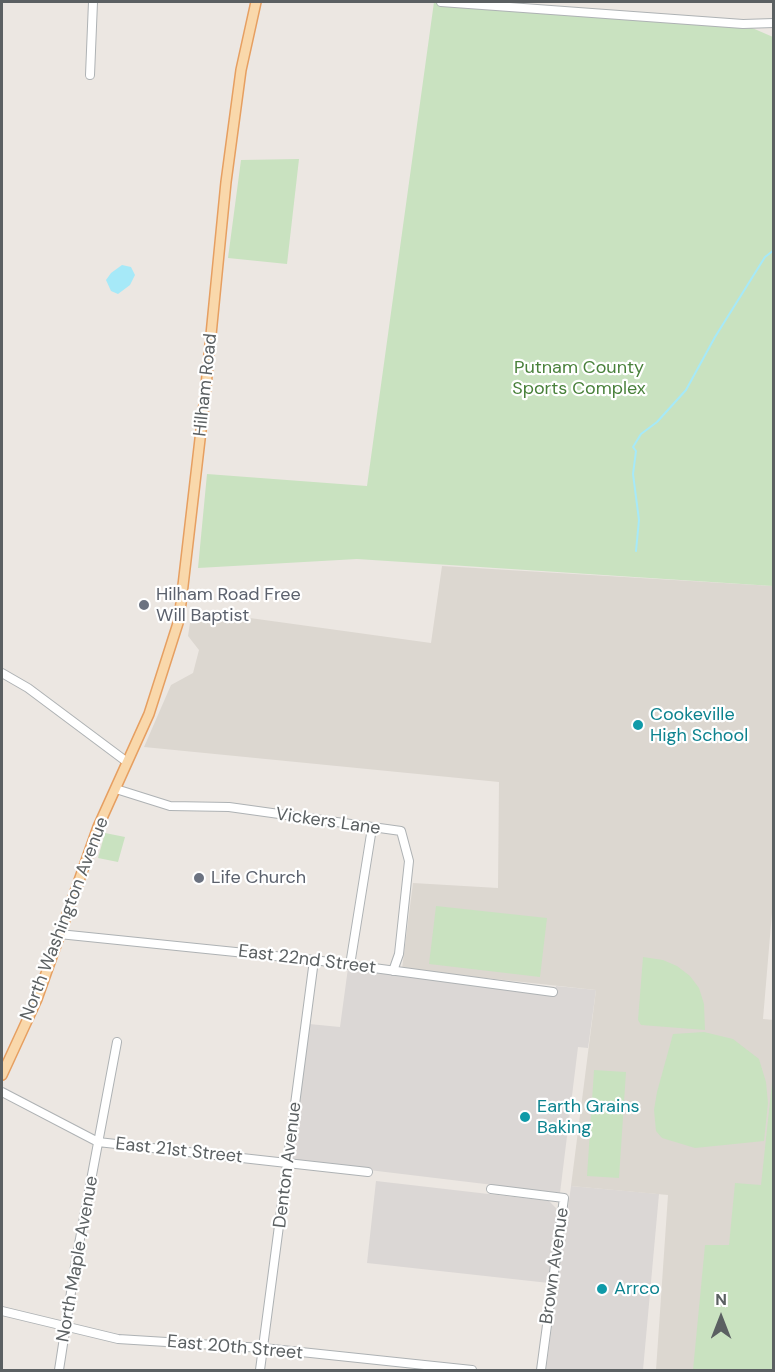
<!DOCTYPE html>
<style>
body{margin:0}
#map{position:relative;width:775px;height:1372px;overflow:hidden;background:#ece7e2;font-family:"DM Sans",sans-serif}
canvas{display:block}
.frame{position:absolute;inset:0;border:3px solid #5b6062;pointer-events:none}
.north{position:absolute;left:691px;top:1288px;width:60px;height:60px;-webkit-text-stroke:4px #fff;paint-order:stroke;rotate:0deg;font-size:16px;font-weight:700;line-height:24px;text-align:center;color:#5b6062}
.north::after{content:'';display:block;margin:auto;width:21px;height:27px;background:#5b6062;clip-path:polygon(50% 0,100% 100%,50% 72%,0 100%)}
</style>
<div id="map">
<canvas width="775" height="1372"></canvas>
<div class="frame"></div>
<div class="north">N</div>
</div>
<script>
const ctx = document.querySelector('canvas').getContext('2d');
ctx.lineJoin = 'round';
function fillPath(path, color) {
  ctx.fillStyle = color;
  ctx.fill(path, 'evenodd');
}
function toPath(rows) {
  const path = new Path2D();
  for (const r of rows) {
    path.moveTo(r[0], r[1]);
    for (let i = 2; i < r.length; i += 2) path.lineTo(r[i], r[i + 1]);
  }
  return path;
}
function stroke(path, color, width, dash) {
  ctx.strokeStyle = color;
  ctx.lineWidth = width;
  ctx.lineCap = dash ? 'butt' : 'round';
  ctx.setLineDash(dash || []);
  ctx.stroke(path);
}
function drawText(font, color, halo, rows, align = 'center') {
  ctx.font = font + ' "DM Sans",sans-serif';
  ctx.lineWidth = 4.5;
  ctx.setLineDash([]);
  ctx.textBaseline = 'middle';
  ctx.strokeStyle = halo;
  ctx.fillStyle = color;
  for (const [text, x, y, turn = 0] of rows) {
    ctx.save();
    ctx.translate(x, y);
    ctx.rotate((+turn || 0) * Math.PI / 180);
    ctx.textAlign = isNaN(turn) ? turn : align;
    if (halo) ctx.strokeText(text, 0, 0);
    ctx.fillText(text, 0, 0);
    ctx.restore();
  }
}
const industrial = toPath([
 [348,968,555,995,556,986,596,990,588,1048,578,1047,560,1193,294,1161,292,1155,309,1024,340,1027],
 [376,1181,549,1201,558,1210,549,1283,367,1263],
 [571,1186,659,1194,643,1370,546,1370]
]);
const education = toPath([
 [442,566,773,586,774,889,763,1019,774,1020,773,1370,656,1370,668,1195,571,1186,596,990,402,969,413,883,498,888,499,782,144,747,171,685,193,673,199,650,188,636,192,610,431,643]
]);
const green = toPath([
 [434,2,743,24,773,37,773,586,357,559,198,568,207,474,367,486],
 [299,159,287,264,228,258,241,160],
 [105,833,125,837,118,862,98,858],
 [436,906,547,918,540,977,429,964],
 [643,957,663,960,677,966,690,976,699,988,704,1004,705,1030,641,1025,638,1020],
 [704,1032,733,1039,759,1059,766,1082,768,1103,764,1141,695,1148,662,1138,656,1131,654,1110,657,1092,673,1034],
 [594,1070,626,1072,619,1178,587,1176],
 [773,1073,773,1370,693,1370,705,1245,729,1245,735,1183,761,1185]
]);
const water = toPath([
 [122,265,131,267,135,275,130,285,118,294,111,291,106,280,111,273]
]);
const stream = toPath([
 [636,551,639,520,633,474,636,451,633,447,641,434,657,422,686,390,715,337,765,257,774,250]
]);
const minor = toPath([
 [441,2,743,24,774,23],
 [90,75,93,2],
 [2,673,28,688,127,762],
 [116,789,170,806,229,807,401,831,409,861,399,954,393,971],
 [59,934,314,960,553,992],
 [350,965,372,828],
 [2,1092,98,1142,368,1172],
 [491,1189,564,1198,541,1370],
 [2,1311,118,1339,263,1348,472,1370],
 [59,1370,76,1260,117,1042],
 [260,1370,314,960]
]);
const major = toPath([
 [2,1075,37,999,98,827,149,714,179,620,205,396,226,182,241,70,256,2]
]);
const markers = [
 [144,605,6,"#6b7280"],
 [638,725,6,"#0f9aa8"],
 [199,878,6,"#6b7280"],
 [525,1117,6,"#0f9aa8"],
 [602,1289,6,"#0f9aa8"]
];
const parkNames = [
 ["Putnam County",579,368],
 ["Sports Complex",579,389]
];
const streetNames = [
 ["Hilham Road",206,385,-84],
 ["Vickers Lane",328,822,8],
 ["North Washington Avenue",65,919,-69],
 ["East 22nd Street",307,960,7],
 ["East 21st Street",179,1151,6],
 ["Denton Avenue",288,1165,-83],
 ["North Maple Avenue",78,1259,-80],
 ["Brown Avenue",555,1266,-82],
 ["East 20th Street",235,1348,5]
];
const worshipNames = [
 ["Hilham Road Free",156,595],
 ["Will Baptist",156,616],
 ["Life Church",211,878]
];
const cultureNames = [
 ["Cookeville",650,715],
 ["High School",650,736],
 ["Earth Grains",537,1107],
 ["Baking",537,1128],
 ["Arrco",614,1289]
];
fillPath(industrial, '#dbd7d5');
fillPath(education, '#dcd7d0');
fillPath(green, '#c9e2c0');
fillPath(water, '#a6e9f8');
stroke(stream, '#a6e9f8', 2);
stroke(minor, '#aeb2b4', 10);
stroke(major, '#e69f61', 12);
stroke(minor, '#fff', 8);
stroke(major, '#f9d8ab', 9);
for (const [x, y, r, color] of markers) {
  const dot = new Path2D();
  dot.arc(x, y, r, 0, 2 * Math.PI);
  ctx.fillStyle = color;
  ctx.fill(dot);
  stroke(dot, '#fff', 2);
}
drawText('18px', '#49813b', '#fff', parkNames);
drawText('18px', '#5b6062', '#fff', streetNames);
drawText('18px', '#5b616d', '#fff', worshipNames, 'left');
drawText('18px', '#0d838f', '#fff', cultureNames, 'left');
</script>
